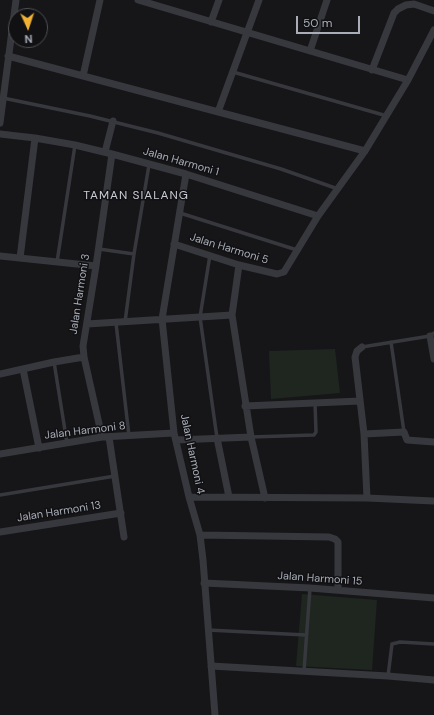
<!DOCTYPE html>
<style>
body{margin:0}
#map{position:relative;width:434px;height:715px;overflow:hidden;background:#161618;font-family:"DM Sans",sans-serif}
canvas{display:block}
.north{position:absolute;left:8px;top:8px;width:40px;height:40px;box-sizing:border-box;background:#111113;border:1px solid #4d4f55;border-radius:50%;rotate:177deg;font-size:11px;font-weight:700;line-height:16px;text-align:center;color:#a8adb8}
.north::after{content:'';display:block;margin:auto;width:14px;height:18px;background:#f2b134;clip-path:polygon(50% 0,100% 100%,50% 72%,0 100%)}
.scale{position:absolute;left:296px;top:16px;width:64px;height:18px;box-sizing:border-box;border:2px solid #a8adb8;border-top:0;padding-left:5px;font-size:12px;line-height:14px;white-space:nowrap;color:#a8adb8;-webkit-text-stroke:3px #111113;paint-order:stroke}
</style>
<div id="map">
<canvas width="434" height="715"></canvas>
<div class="north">N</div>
<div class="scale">50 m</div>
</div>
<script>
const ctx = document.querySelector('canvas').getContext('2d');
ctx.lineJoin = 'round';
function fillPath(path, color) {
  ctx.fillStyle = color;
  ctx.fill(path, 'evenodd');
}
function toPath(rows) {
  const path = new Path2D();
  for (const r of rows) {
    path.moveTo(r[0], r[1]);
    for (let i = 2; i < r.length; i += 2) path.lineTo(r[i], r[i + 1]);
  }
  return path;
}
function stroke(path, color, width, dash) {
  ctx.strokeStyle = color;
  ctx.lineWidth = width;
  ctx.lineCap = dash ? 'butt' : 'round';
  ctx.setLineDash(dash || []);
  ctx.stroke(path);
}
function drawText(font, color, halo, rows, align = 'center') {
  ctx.font = font + ' "DM Sans",sans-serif';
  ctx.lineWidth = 3;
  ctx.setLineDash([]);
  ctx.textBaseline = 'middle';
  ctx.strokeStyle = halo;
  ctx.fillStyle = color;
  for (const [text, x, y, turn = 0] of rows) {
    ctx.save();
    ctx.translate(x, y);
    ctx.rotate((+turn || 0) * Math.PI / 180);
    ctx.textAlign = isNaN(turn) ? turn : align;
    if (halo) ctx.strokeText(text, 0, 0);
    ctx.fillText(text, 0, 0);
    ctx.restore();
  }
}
const green = toPath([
 [335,349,340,393,271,399,269,351],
 [302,594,377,600,372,670,296,666]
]);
const service = toPath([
 [233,72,387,116],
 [3,98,90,116,158,133,281,169,338,189],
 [180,213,297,250],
 [99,249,134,254],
 [210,255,200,317,217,438],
 [57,262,75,145],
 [125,322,134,254,149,165],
 [116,323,129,436],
 [391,342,404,432],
 [362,347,430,336,434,333],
 [54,362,67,443],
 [251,437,314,435,316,432,315,403],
 [0,495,115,476],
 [208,630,306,635],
 [304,671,310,588],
 [388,676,392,644,400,642,434,644]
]);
const minor = toPath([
 [138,0,408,80],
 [211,22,219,0],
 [310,51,327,0],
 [8,56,365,151],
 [372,70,394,13,398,9,406,5,414,4,434,11],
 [83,76,100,0],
 [218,112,259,0],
 [0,123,16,0],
 [0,134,35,138,75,145,112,154,186,174,318,216],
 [105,152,113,121],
 [186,174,162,319,174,433,189,497,200,535,203,560,215,715],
 [174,244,239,265,277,274,284,272,318,216,365,151,408,80,434,30],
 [0,256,96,266],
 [20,258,35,138],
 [239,265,232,315,251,437,265,498],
 [87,324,232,315],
 [430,336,434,359],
 [362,347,357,351,355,357,364,434,367,498],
 [23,369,39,448],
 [0,374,54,362,84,357],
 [245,406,360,401],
 [364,434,404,432,407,440,434,442],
 [102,437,84,357,83,346,96,266,112,154],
 [109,437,124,537],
 [217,438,229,497],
 [176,440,251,437],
 [0,454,102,437,174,433],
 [189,497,367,498,434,501],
 [0,532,121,513],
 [200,535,329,537,335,539,338,542,338,590],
 [204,583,310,588,434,598],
 [211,666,388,676,434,680]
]);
const streetNames = [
 ["Jalan Harmoni 1",181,162,16],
 ["Jalan Harmoni 5",229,249,17],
 ["Jalan Harmoni 3",80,294,-81],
 ["Jalan Harmoni 8",85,431,-7],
 ["Jalan Harmoni 4",192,454,78],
 ["Jalan Harmoni 13",59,512,-9],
 ["Jalan Harmoni 15",320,579,4]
];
const neighbourhoodNames = [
 ["TAMAN SIALANG",136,196]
];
fillPath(green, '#1e261f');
stroke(service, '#37383d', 3.5);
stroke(minor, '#37383d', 7);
drawText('11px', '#a8adb8', '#111113', streetNames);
ctx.letterSpacing = '1px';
drawText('12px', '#c9ccd4', '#111113', neighbourhoodNames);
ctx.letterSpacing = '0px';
</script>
